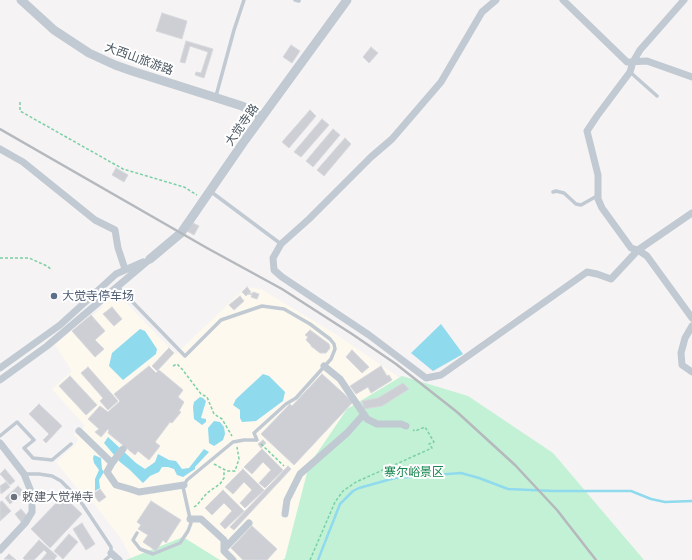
<!DOCTYPE html>
<meta charset="utf-8">
<style>
body{margin:0}
canvas{display:block;background:#f5f3f3}
</style>
<canvas width="692" height="560"></canvas>
<script>
const ctx = document.querySelector('canvas').getContext('2d');
ctx.lineJoin = 'round';
function fillPath(path, color) {
  ctx.fillStyle = color;
  ctx.fill(path, 'evenodd');
}
function toPath(rows) {
  const path = new Path2D();
  for (const r of rows) {
    path.moveTo(r[0], r[1]);
    for (let i = 2; i < r.length; i += 2) path.lineTo(r[i], r[i + 1]);
  }
  return path;
}
function stroke(path, color, width, dash) {
  ctx.strokeStyle = color;
  ctx.lineWidth = width;
  ctx.lineCap = dash ? 'butt' : 'round';
  ctx.setLineDash(dash || []);
  ctx.stroke(path);
}
function drawText(font, color, halo, rows, align = 'center') {
  ctx.font = font + ' "Asap Condensed","Noto Sans SC",sans-serif';
  ctx.lineWidth = 4;
  ctx.setLineDash([]);
  ctx.textBaseline = 'middle';
  ctx.strokeStyle = halo;
  ctx.fillStyle = color;
  for (const [text, x, y, turn = 0] of rows) {
    ctx.save();
    ctx.translate(x, y);
    ctx.rotate((+turn || 0) * Math.PI / 180);
    ctx.textAlign = isNaN(turn) ? turn : align;
    if (halo) ctx.strokeText(text, 0, 0);
    ctx.fillText(text, 0, 0);
    ctx.restore();
  }
}
const commercial = toPath([
 [246,287,261,289,337,335,396,375,409,389,284,560,132,560,122,540,87,495,77,488,56,462,76,444,78,439,74,435,85,426,52,389,72,371,55,345,90,315,92,316,103,307,102,305,116,293,176,354]
]);
const green = toPath([
 [402,376,468,396,553,453,644,560,283,560,285,558,309,465,347,409],
 [183,537,220,560,126,560]
]);
const water = toPath([
 [441,324,463,354,433,371,411,353],
 [140,329,145,331,157,349,156,354,123,380,109,366,112,353],
 [263,374,269,376,285,392,283,401,256,421,242,422,240,418,240,410,233,405,236,399],
 [200,397,203,398,206,401,201,418,206,419,206,422,202,425,194,419,193,407,194,402],
 [214,421,220,422,224,427,225,434,223,440,214,446,209,443,208,428],
 [108,437,136,463,145,469,155,462,158,454,169,460,176,461,182,469,189,468,204,449,209,452,195,467,195,469,183,477,177,475,174,469,168,467,162,467,159,472,150,476,143,483,130,470,120,462,104,443],
 [94,455,101,458,102,469,104,472,99,480,100,488,95,491,95,479,99,470,94,463,93,458]
]);
const stream = toPath([
 [318,560,340,504,353,491,359,488,395,478,461,473,479,478,508,489,553,491,631,491,651,499,665,502,692,501]
]);
const building = toPath([
 [162,13,187,21,182,39,156,31,162,13],
 [186,41,213,49,204,78,195,75,196,72,201,73,208,52,190,46,185,63,180,62,186,41],
 [291,45,300,51,292,63,283,57,291,45],
 [371,47,378,53,369,63,363,57,371,47],
 [310,110,316,116,289,148,282,142,310,110],
 [322,119,329,125,301,157,294,152,322,119],
 [333,129,340,135,313,167,306,161,333,129],
 [345,138,351,144,324,176,317,170,345,138],
 [116,168,128,175,124,182,112,175,116,168],
 [193,223,199,226,194,235,187,231,193,223],
 [247,287,251,292,249,293,252,294,253,292,259,294,257,299,251,297,252,295,248,294,246,296,242,292,247,287],
 [240,296,244,301,234,310,229,305,240,296],
 [112,307,122,319,114,326,103,314,112,307],
 [91,315,105,331,95,340,104,349,95,357,72,331,91,315],
 [310,330,329,344,330,348,326,353,320,353,311,346,311,345,306,340,308,337,305,335,310,330],
 [169,348,174,353,157,371,152,366,169,348],
 [352,350,369,367,362,373,346,357,352,350],
 [149,366,156,373,159,370,183,390,178,397,184,402,179,411,181,412,172,423,170,422,155,442,160,446,149,460,138,451,135,455,108,433,109,430,108,429,101,437,95,432,99,429,88,419,100,406,108,412,120,401,114,394,149,366],
 [381,366,387,376,389,375,392,380,371,393,368,387,356,394,350,386,381,366],
 [88,367,118,401,108,410,100,401,103,398,81,373,88,367],
 [322,374,353,402,294,465,261,434,290,404,292,406,322,374],
 [70,376,97,405,86,415,59,386,70,376],
 [403,383,409,389,382,406,364,409,362,401,378,398,403,383],
 [39,404,62,426,46,443,43,440,49,434,29,414,39,404],
 [263,440,266,443,261,448,258,444,263,440],
 [262,449,283,470,265,488,259,483,271,470,263,462,252,474,244,467,262,449],
 [288,466,291,469,234,530,230,527,288,466],
 [5,469,15,481,10,485,0,474,5,469],
 [243,469,264,490,245,508,240,503,252,490,244,482,233,494,225,487,243,469],
 [6,482,10,487,1,494,0,486,6,482],
 [18,486,24,492,10,504,5,498,18,486],
 [100,489,106,497,99,502,93,494,100,489],
 [223,490,244,511,225,529,220,524,232,511,224,503,212,515,205,508,223,490],
 [63,496,82,514,50,548,31,529,63,496],
 [2,501,11,511,0,521,0,502,2,501],
 [151,501,181,520,166,543,163,540,156,551,143,542,148,535,138,529,141,525,137,522,151,501],
 [21,509,28,517,22,523,15,514,21,509],
 [82,523,95,544,86,550,73,529,82,523],
 [252,526,277,549,267,560,243,560,231,548,252,526],
 [69,534,78,542,63,559,54,551,69,534],
 [39,540,57,556,54,560,41,560,47,553,44,550,34,560,25,560,23,558,39,540],
 [9,554,16,560,4,559,9,554]
]);
const path = toPath([
 [20,102,20,111,123,169,184,187,197,195],
 [0,258,29,258,47,266,52,270],
 [173,366,177,364,182,369,201,394,207,397,214,414,222,419,232,436],
 [261,444,284,466],
 [214,464,227,471,235,471,239,459,237,447],
 [194,507,197,505,207,493,220,484,224,478,224,470],
 [310,560,335,502,343,491,356,482,432,448,429,444,434,442,425,427,415,431,413,430]
]);
const service = toPath([
 [295,0,299,1],
 [630,72,657,96],
 [216,96,234,30,244,0],
 [210,191,281,244],
 [553,192,556,191,564,193,576,204,581,205,597,196],
 [118,287,185,356,221,320,262,306,284,309,310,324,330,339,334,344,335,349,331,359,296,398,286,404,254,433,257,440,244,440,233,442,187,480,183,487,191,523,188,531,180,543,153,554,140,549,133,540,137,533],
 [0,436,17,422,34,440,24,448,33,458,52,460,71,444],
 [24,474,39,474,52,476,61,481,74,494,83,505,111,547,111,555,105,560]
]);
const minor = toPath([
 [496,0,482,12,441,82,392,139,371,157,309,219,281,244,273,258,274,270,282,277,369,335,426,378,441,375,587,272,597,274,611,279,638,250,631,248,602,208,598,199,598,175,587,131,597,116,630,72,633,62,640,50,684,0],
 [563,0,627,62,647,61,692,77],
 [0,149,23,162,95,220,115,230,118,248,125,269],
 [692,213,638,250,647,256,692,318],
 [692,326,685,338,681,353,682,365,692,372],
 [324,366,340,379,367,419,377,424,401,424,406,426],
 [0,368,60,325,116,274,143,262],
 [0,380,47,346,150,259],
 [79,431,112,463,123,449],
 [0,443,24,474,32,494,32,512,26,522,0,550],
 [112,463,107,472,116,485,130,489,139,492,184,485],
 [285,514,287,500,300,474,347,433,364,414],
 [190,519,201,519,224,540,224,549,249,523],
 [224,549,224,551,233,560],
 [111,553,119,560]
]);
const tertiary = toPath([
 [21,0,54,30,89,53,115,65,132,71,242,106,262,117],
 [150,259,181,233,245,140,347,0]
]);
const rail = toPath([
 [0,129,207,248,282,289,352,334,396,364,457,412,515,465,557,510,596,560]
]);
const markers = [
 [54,296,4,"#5c6f8a"],
 [14,497,4,"#6b7280"]
];
const streetNames = [
 ["大西山旅游路",139,59,20],
 ["大觉寺路",242,125,-55]
];
const serviceNames = [
 ["大觉寺停车场",62,296]
];
const parkNames = [
 ["寨尔峪景区",414,472]
];
const worshipNames = [
 ["敕建大觉禅寺",22,497]
];
fillPath(commercial, '#fdf9ef');
fillPath(green, '#c3f1d5');
fillPath(water, '#90daee');
stroke(stream, '#90daee', 2.5);
fillPath(building, '#cdcfd5');
stroke(building, '#d7d9de', 1);
stroke(path, '#7ad0a6', 1.5, [3, 2]);
stroke(service, '#c1cad2', 3.5);
stroke(minor, '#c1cad2', 7);
stroke(tertiary, '#c1cad2', 9);
stroke(rail, '#b5b8bd', 2.5);
for (const [x, y, r, color] of markers) {
  const dot = new Path2D();
  dot.arc(x, y, r, 0, 2 * Math.PI);
  ctx.fillStyle = color;
  ctx.fill(dot);
  stroke(dot, '#fff', 1.5);
}
drawText('12px', '#4a5661', '#fff', streetNames);
drawText('12px', '#4e5e75', '#fff', serviceNames, 'left');
drawText('12px', '#17864f', '#fff', parkNames);
drawText('12px', '#5b616d', '#fff', worshipNames, 'left');
</script>
